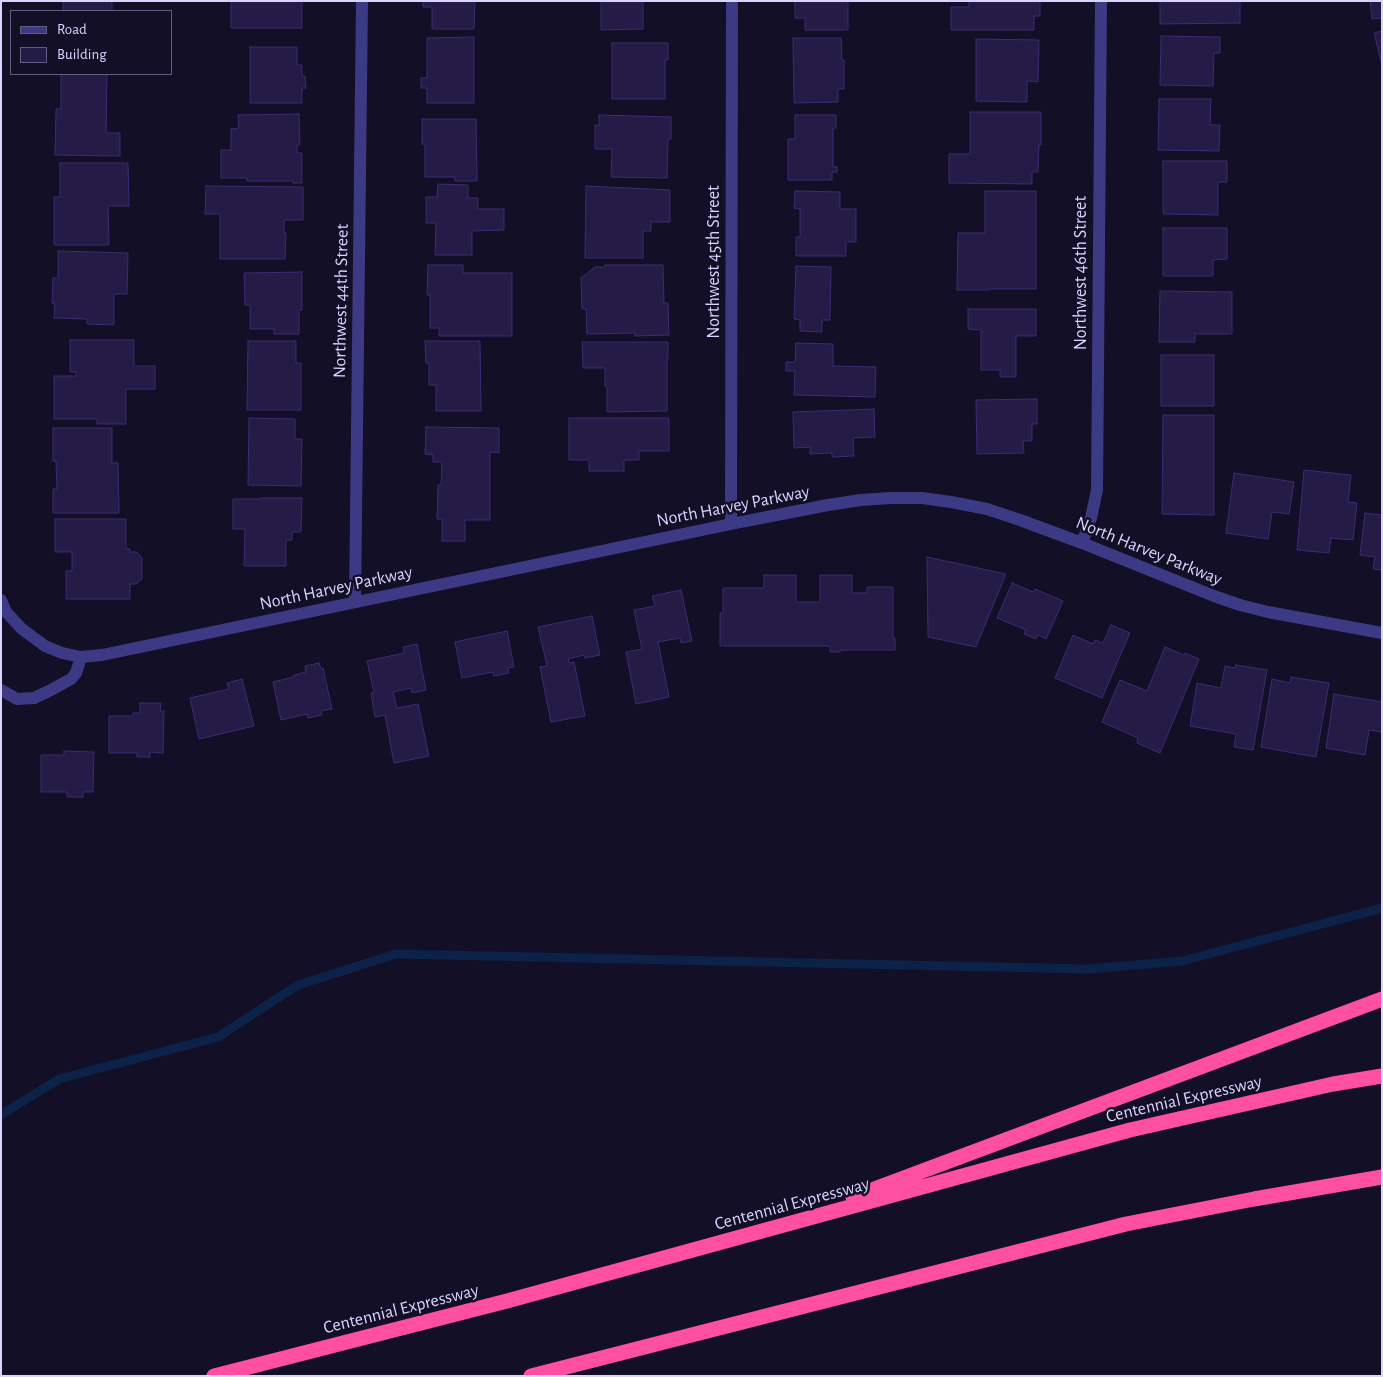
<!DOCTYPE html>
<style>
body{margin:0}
#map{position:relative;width:1383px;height:1377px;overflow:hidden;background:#130f26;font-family:"Alegreya Sans",sans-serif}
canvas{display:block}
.frame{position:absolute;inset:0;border:2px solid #d9d4ff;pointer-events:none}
.legend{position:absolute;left:10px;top:10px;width:162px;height:65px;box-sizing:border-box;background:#130f26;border:1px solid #625e7d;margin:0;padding:6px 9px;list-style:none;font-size:15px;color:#d9d4ff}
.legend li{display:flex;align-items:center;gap:10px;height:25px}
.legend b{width:25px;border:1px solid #625e7d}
</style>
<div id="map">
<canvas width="1383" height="1377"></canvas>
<div class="frame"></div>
<ul class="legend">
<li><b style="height:6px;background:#3d3a85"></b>Road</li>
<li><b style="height:14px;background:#241b47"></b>Building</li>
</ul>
</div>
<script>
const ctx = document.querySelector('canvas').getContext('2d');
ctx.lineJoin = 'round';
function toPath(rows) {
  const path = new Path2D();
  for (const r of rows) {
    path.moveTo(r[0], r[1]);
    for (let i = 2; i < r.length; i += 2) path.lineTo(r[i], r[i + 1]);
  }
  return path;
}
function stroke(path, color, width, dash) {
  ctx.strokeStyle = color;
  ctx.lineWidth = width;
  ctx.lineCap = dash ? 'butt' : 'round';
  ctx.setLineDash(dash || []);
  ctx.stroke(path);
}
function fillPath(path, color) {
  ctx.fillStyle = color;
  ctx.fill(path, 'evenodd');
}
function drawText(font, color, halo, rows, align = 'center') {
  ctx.font = font + ' "Alegreya Sans",sans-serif';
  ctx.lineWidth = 5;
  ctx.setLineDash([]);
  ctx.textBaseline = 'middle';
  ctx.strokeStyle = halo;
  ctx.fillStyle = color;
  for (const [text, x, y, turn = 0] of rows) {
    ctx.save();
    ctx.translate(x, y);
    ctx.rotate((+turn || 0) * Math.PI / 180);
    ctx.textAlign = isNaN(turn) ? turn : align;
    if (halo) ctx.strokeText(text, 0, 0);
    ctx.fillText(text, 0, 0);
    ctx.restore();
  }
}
const stream = toPath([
 [1,1115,59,1079,218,1037,298,985,396,954,1088,969,1182,961,1382,908]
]);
const building = toPath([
 [63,1,112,1,112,11,63,11,63,1],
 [231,1,302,1,302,28,231,28,231,1],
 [423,1,475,1,474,29,432,29,432,7,423,7,423,1],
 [601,1,650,1,643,2,643,29,601,30,601,1],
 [795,1,848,1,848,30,805,30,805,18,795,18,795,1],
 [969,1,1040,1,1040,16,1034,16,1034,30,951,30,951,7,969,7,969,1],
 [1160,1,1240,1,1240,23,1160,24,1160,1],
 [1370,1,1382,1,1382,18,1372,19,1370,1],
 [1382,31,1382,65,1374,33,1382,31],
 [1161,36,1220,37,1220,53,1214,53,1213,86,1160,85,1161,36],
 [474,37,474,103,427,103,427,88,421,88,421,78,427,78,427,38,474,37],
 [793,38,841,38,842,60,844,60,844,89,838,89,838,102,794,103,793,38],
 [976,39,1039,40,1038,82,1027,81,1027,102,976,101,976,39],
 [612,43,668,43,668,60,665,60,665,99,612,99,612,43],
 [250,47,297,47,297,65,302,65,302,76,305,76,306,88,302,88,302,103,250,103,250,47],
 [61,74,107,74,106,133,120,133,120,156,55,155,56,109,61,109,61,74],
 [1159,99,1211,99,1210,125,1220,125,1219,151,1158,150,1159,99],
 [970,112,1041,112,1041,145,1039,145,1038,172,1032,172,1032,184,949,183,949,154,970,154,970,112],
 [299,114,300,145,297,145,297,153,302,153,302,183,293,183,293,181,247,181,247,178,221,178,221,150,231,150,231,129,239,128,238,115,299,114],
 [599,115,671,117,671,139,668,139,667,178,611,177,612,149,595,149,595,125,599,126,599,115],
 [795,115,836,115,836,128,833,128,833,167,837,167,837,172,832,172,832,180,788,180,788,139,795,139,795,115],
 [422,119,476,119,477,181,455,181,455,177,425,177,425,144,422,144,422,119],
 [1163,161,1227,161,1227,182,1218,182,1218,215,1163,214,1163,161],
 [60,163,128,163,129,206,108,206,109,245,54,245,54,197,60,197,60,163],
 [438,184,468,185,468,198,478,198,478,209,504,209,504,230,472,231,472,255,435,255,436,223,426,223,426,197,437,197,438,184],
 [206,186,303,187,303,220,284,220,284,233,286,233,285,259,220,259,220,214,205,214,206,186],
 [586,186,670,190,670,222,651,222,651,231,643,231,643,258,585,258,586,186],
 [795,191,840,192,840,209,856,209,856,242,846,242,846,256,796,256,796,237,800,237,800,209,794,208,795,191],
 [985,191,1036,191,1036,289,989,289,989,290,957,290,958,233,985,233,985,191],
 [1163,228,1227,228,1227,259,1213,260,1213,276,1163,276,1163,228],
 [58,251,128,253,127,294,114,294,114,325,87,324,87,319,54,318,55,304,52,303,53,278,58,278,58,251],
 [428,265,463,265,463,273,512,273,512,336,439,336,439,328,430,328,430,295,427,295,428,265],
 [605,265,663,265,664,303,668,303,669,335,635,336,635,333,587,334,586,309,582,309,581,278,595,267,605,267,605,265],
 [796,266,831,267,830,320,822,320,822,332,800,331,800,320,794,319,796,266],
 [302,272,302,310,299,310,299,334,274,334,274,329,250,329,250,305,245,305,244,273,302,272],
 [1160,291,1232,292,1232,334,1195,334,1195,342,1159,342,1160,291],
 [968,309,1036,309,1036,336,1016,336,1016,377,1000,377,1000,370,981,370,981,330,968,329,968,309],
 [70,340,134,340,134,366,155,366,155,389,126,389,126,424,97,424,97,419,54,419,54,376,76,376,76,372,70,372,70,340],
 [248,341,296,341,296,363,301,363,301,410,247,410,248,341],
 [425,341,480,341,481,411,436,411,436,385,429,385,429,363,426,363,425,341],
 [582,342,668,342,668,359,667,359,667,411,607,412,607,386,605,386,605,368,583,368,582,342],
 [796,343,833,344,833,366,876,367,875,397,794,395,795,371,786,371,786,362,795,362,796,343],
 [1161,355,1214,355,1214,406,1161,406,1161,355],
 [1037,399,1037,424,1032,424,1032,441,1023,441,1024,453,977,454,976,400,1037,399],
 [874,409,875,437,853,438,854,456,832,457,832,453,810,454,810,447,794,448,793,412,874,409],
 [1163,415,1214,415,1214,515,1162,514,1163,415],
 [249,418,295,419,295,439,302,439,301,486,248,485,249,418],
 [569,418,669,418,669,451,639,451,639,460,624,460,624,471,589,471,589,460,569,460,569,418],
 [426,427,499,428,499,453,490,452,490,520,465,520,465,541,442,541,442,519,437,519,438,485,441,485,442,462,433,462,433,455,425,454,426,427],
 [53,428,112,428,112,463,118,463,119,513,53,513,53,489,57,489,56,461,53,461,53,428],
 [1304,470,1351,475,1348,502,1357,503,1353,540,1331,538,1329,553,1297,550,1304,470],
 [1234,473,1294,482,1289,514,1272,512,1268,539,1226,533,1234,473],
 [261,498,302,498,301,532,292,532,292,540,286,540,286,566,244,566,245,529,233,529,233,499,261,499,261,498],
 [1365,513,1382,515,1382,570,1373,569,1375,557,1360,555,1365,513],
 [55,519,126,519,126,549,130,549,130,552,137,552,142,558,142,579,136,584,130,584,130,599,66,599,66,571,72,571,72,552,55,552,55,519],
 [927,557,1006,574,976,647,928,637,927,557],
 [764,575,796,575,796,602,820,602,820,575,852,575,852,593,867,593,867,587,893,587,893,638,895,638,895,650,840,650,840,652,830,652,830,646,720,646,720,613,723,613,723,588,764,588,764,575],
 [1012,583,1033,592,1035,589,1063,601,1046,639,1038,635,1036,639,1024,634,1026,630,997,618,1012,583],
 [681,590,692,641,681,643,680,638,658,642,669,697,636,704,626,652,642,649,634,610,655,606,652,596,681,590],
 [592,616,600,655,585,658,584,655,568,659,569,663,574,662,585,716,551,722,540,667,547,666,538,627,592,616],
 [1111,625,1130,633,1102,698,1055,678,1073,635,1093,644,1095,640,1103,643,1111,625],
 [507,631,514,667,508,668,509,673,494,676,493,672,462,678,455,642,507,631],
 [417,644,426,690,412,693,411,688,393,692,397,708,418,704,429,756,394,763,385,715,375,717,371,693,374,693,367,661,404,653,403,647,417,644],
 [1165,647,1184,655,1185,653,1199,659,1160,753,1137,743,1138,738,1102,722,1120,680,1147,691,1165,647],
 [319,663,321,669,323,668,332,709,321,711,322,715,308,718,307,714,281,720,273,682,294,677,294,675,306,672,305,666,319,663],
 [1236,665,1267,670,1253,750,1234,747,1236,734,1190,726,1197,683,1221,688,1225,666,1235,668,1236,665],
 [1291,677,1329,683,1316,757,1261,747,1272,679,1290,683,1291,677],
 [242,679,254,726,199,739,190,698,229,689,227,683,242,679],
 [1334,694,1382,702,1382,732,1369,730,1365,755,1326,748,1334,694],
 [140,703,161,703,160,711,164,711,163,753,150,752,150,757,137,757,137,753,109,753,109,716,133,716,133,713,140,713,140,703],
 [64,751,94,752,93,792,83,792,83,797,67,797,67,792,41,792,41,755,64,755,64,751]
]);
const minor = toPath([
 [731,524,732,1],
 [1082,543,1091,518,1097,490,1101,1],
 [1,600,6,612,22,629,45,646,62,653,81,657,102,655,731,524,828,505,861,500,890,498,922,498,951,502,987,509,1020,520,1082,543,1214,596,1240,605,1268,612,1382,633],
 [355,602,362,1],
 [1,690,17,699,34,698,51,690,71,679,76,673,81,657]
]);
const motorway = toPath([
 [853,1197,1382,999],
 [214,1376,507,1301,1130,1130,1333,1084,1382,1076],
 [531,1376,1126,1224,1254,1199,1382,1177]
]);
const streetNames = [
 ["Northwest 45th Street",714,262,-90],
 ["Northwest 46th Street",1081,273,-90],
 ["Northwest 44th Street",341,301,-89],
 ["North Harvey Parkway",733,506,-11],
 ["North Harvey Parkway",1149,551,22],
 ["North Harvey Parkway",336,588,-12],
 ["Centennial Expressway",1184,1099,-13],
 ["Centennial Expressway",792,1204,-15],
 ["Centennial Expressway",401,1309,-14]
];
stroke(stream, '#0c2248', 9);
fillPath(building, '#241b47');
stroke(building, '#3b2d73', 1);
stroke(minor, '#3d3a85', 12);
stroke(motorway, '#ff4fa3', 15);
drawText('18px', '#d9d4ff', '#130f26', streetNames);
</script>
